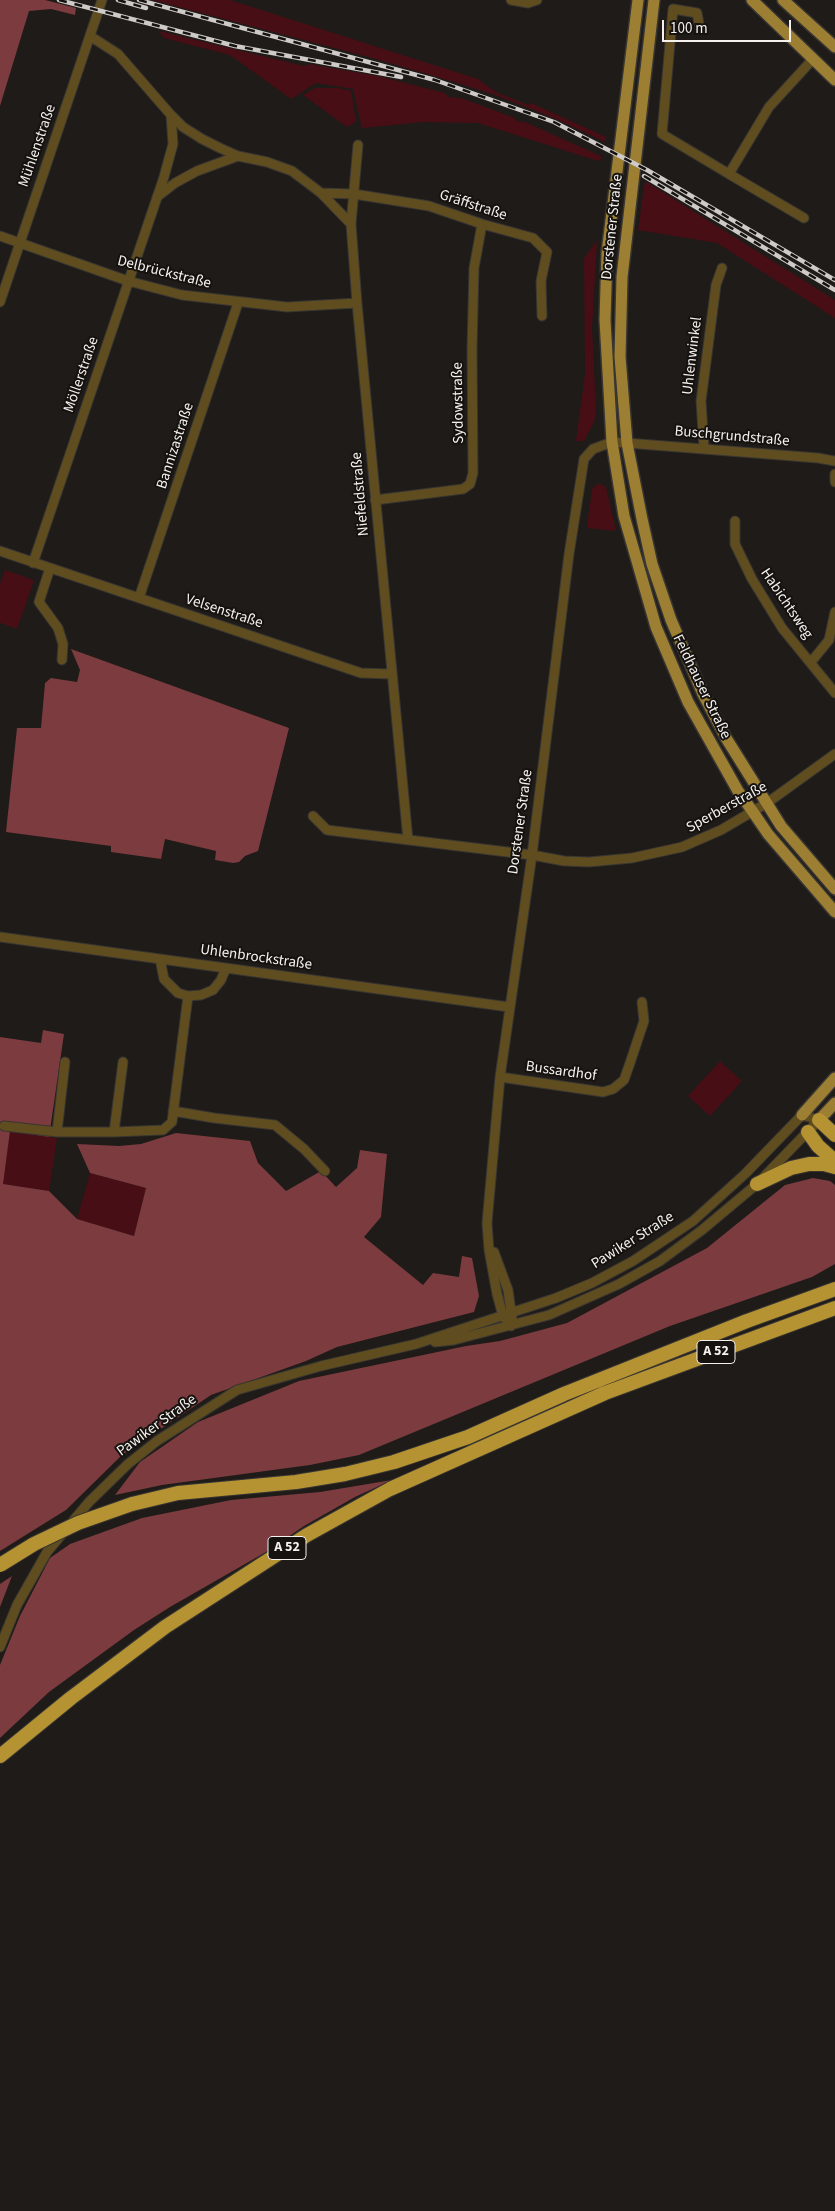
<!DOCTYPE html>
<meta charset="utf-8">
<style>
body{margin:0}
#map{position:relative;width:835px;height:2211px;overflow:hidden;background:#1e1b18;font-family:"Source Sans 3",sans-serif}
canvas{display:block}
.scale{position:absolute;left:662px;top:20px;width:129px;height:22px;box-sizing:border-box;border:2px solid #f4f1ef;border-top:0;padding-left:6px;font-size:15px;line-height:18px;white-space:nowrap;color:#f4f1ef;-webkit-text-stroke:4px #15120f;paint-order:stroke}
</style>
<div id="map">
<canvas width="835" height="2211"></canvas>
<div class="scale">100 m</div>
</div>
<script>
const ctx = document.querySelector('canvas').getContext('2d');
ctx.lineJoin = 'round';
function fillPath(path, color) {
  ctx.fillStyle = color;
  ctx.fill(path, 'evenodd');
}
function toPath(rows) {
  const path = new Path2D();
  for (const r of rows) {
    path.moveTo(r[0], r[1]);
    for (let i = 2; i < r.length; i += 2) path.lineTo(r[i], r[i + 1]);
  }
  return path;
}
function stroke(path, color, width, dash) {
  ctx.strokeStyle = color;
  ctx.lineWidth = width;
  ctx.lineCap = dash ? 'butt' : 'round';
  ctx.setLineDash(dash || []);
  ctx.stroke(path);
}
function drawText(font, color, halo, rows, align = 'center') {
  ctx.font = font + ' "Source Sans 3",sans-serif';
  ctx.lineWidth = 4;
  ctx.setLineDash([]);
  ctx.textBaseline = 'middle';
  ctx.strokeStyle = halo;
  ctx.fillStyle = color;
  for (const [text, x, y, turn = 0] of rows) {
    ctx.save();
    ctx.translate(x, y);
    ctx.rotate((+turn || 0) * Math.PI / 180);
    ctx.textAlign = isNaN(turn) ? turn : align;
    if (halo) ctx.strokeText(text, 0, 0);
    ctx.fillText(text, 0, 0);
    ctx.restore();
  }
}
const green = toPath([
 [152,0,230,0,478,79,496,92,528,105,531,103,606,137,605,142,556,119,498,96,454,82,372,58],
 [159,31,304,66,309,64,378,76,445,93,448,97,461,98,515,118,516,121,525,122,603,157,598,161,478,123,423,122,362,128,353,89,316,83,291,99,230,55,164,38],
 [315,88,338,88,351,91,356,122,347,127,303,95],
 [645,181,835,300,835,318,717,243,638,230],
 [597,241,592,328,596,412,594,422,584,441,576,441,585,374,584,258],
 [597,484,601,484,606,487,616,531,587,528,592,489],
 [5,570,34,580,17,629,0,623,0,584],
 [720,1061,742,1081,710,1116,688,1096],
 [10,1131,57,1138,49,1191,2,1184],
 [90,1173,146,1188,134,1236,77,1219]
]);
const forest = toPath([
 [0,0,45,0,76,8,75,15,51,9,29,11,0,106],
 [71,649,289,728,258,851,245,856,239,862,233,863,215,860,216,851,165,839,161,859,111,852,111,846,6,832,17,728,41,728,45,683,51,678,77,682,80,670],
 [43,1030,64,1034,49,1137,10,1131,3,1184,49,1191,77,1219,134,1236,146,1188,90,1173,77,1144,119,1146,141,1144,176,1133,250,1141,258,1163,286,1191,321,1171,336,1187,357,1168,360,1150,387,1154,381,1217,364,1237,423,1285,433,1273,459,1277,462,1256,472,1258,479,1296,474,1312,337,1347,306,1361,211,1395,122,1455,66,1510,0,1551,0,1037,41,1043],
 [813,1178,830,1181,835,1185,835,1264,812,1277,670,1326,359,1455,310,1465,162,1485,115,1495,140,1462,198,1422,299,1381,466,1346,500,1341,567,1323,707,1248,785,1185],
 [392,1480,355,1497,304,1526,266,1552,170,1607,134,1630,49,1692,0,1738,0,1665,20,1616,50,1558,70,1544,142,1518,231,1500,320,1492],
 [12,1576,0,1607,0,1584]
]);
const minor = toPath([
 [511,0,528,3,537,0],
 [700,29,697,13,673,9,662,134,729,174],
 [90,36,118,54,171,115,183,127,202,139,220,148,238,156,267,162,292,171,321,193,354,194,429,206,482,224,533,238,547,252,541,281,542,316],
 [358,145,351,224,357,303,408,840],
 [321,193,351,224],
 [157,197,175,183,197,171,238,156],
 [804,218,729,174,769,107,813,59],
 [0,236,128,281,182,295,287,307,357,303],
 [0,302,102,0],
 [704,448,701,401,716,285,722,268],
 [835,474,835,482],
 [375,500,463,489,470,484,473,473,472,349,474,268,482,224],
 [735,521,735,544,752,579,782,628,835,693],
 [0,551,361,673,391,674],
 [33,563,164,177,173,144,171,115],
 [50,568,39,602,58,628,63,644,62,660],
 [139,598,238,303],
 [811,662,829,640,835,612],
 [313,816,327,830,532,855,564,861,589,862,632,858,682,847,721,830,767,803,835,754],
 [0,937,509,1007],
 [160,959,164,979,178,993,188,996,201,995,213,990,221,980,226,968],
 [500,1077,603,1092,613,1089,624,1080,630,1063,644,1021,642,1002],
 [173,1111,214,1118,275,1125,304,1149,325,1171],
 [4,1126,57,1132,114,1132,163,1130,172,1122,188,996],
 [57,1132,65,1062],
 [114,1132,123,1062],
 [494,1252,508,1290,512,1318],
 [511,1326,503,1316,497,1294,489,1250,487,1223,500,1077,532,855,569,554,584,459,593,449,612,442,627,443,818,458,835,461],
 [435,1342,454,1340,549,1315,619,1284,660,1261,702,1230,757,1184,819,1120,802,1115],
 [0,1647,17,1605,47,1552,89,1502,128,1464,157,1441,237,1390,321,1366,416,1344,556,1298,592,1283,633,1261,693,1221,745,1174,802,1115]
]);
const major = toPath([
 [638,0,607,253,605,320,612,442,624,516,656,627,688,702,738,791,753,812,768,834,835,912],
 [654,0,622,277,620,357,627,443,642,519,652,564,671,620,703,694,726,738,781,826,835,889],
 [752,0,835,80],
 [783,0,835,47],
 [802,1115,835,1078],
 [819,1120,835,1103]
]);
const highway = toPath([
 [819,1120,835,1135],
 [808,1132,818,1146,835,1161],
 [757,1184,791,1168,809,1164,824,1164,835,1167],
 [132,1504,178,1493,296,1482,345,1474,394,1462,468,1437,564,1394,747,1321,835,1289],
 [0,1756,71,1698,165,1627,307,1535,390,1489,605,1393,835,1308]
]);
const rail = toPath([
 [59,0,235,46,401,77],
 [118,0,146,8],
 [139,0,435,80,554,122,647,170,835,280],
 [644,176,835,290]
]);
const highwayBridge = toPath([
 [0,1565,34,1544,78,1523,132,1504]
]);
const shields = [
 [716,1352,38],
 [287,1548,38]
];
const shieldNames = [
 ["A 52",716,1352],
 ["A 52",287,1548]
];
const streetNames = [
 ["Mühlenstraße",38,146,-71],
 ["Gräffstraße",473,206,18],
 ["Dorstener Straße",613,227,-84],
 ["Delbrückstraße",164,273,14],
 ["Uhlenwinkel",693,356,-83],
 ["Möllerstraße",82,375,-71],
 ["Sydowstraße",459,403,-91],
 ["Buschgrundstraße",732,437,5],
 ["Bannizastraße",176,446,-72],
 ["Niefeldstraße",361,494,-95],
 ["Habichtsweg",786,604,56],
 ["Velsenstraße",224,612,18],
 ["Feldhauser Straße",701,687,64],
 ["Sperberstraße",727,808,-29],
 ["Dorstener Straße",521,822,-82],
 ["Uhlenbrockstraße",256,958,8],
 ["Bussardhof",561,1072,8],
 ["Pawiker Straße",633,1241,-32],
 ["Pawiker Straße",157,1426,-36]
];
fillPath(green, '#470f15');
fillPath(forest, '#7c3b3e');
stroke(minor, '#383532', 11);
stroke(major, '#383532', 14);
stroke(highway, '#383532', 16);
stroke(minor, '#5f4d1f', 9);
stroke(major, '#9c7f32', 11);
stroke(highway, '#b69332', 14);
stroke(rail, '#cdcac8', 4.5);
stroke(rail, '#15120f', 2.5, [8]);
stroke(highwayBridge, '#383532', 16, []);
stroke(highwayBridge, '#b69332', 14);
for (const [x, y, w] of shields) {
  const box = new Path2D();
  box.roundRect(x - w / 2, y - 11.5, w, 23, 4);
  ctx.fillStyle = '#15120f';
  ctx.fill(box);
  stroke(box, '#f4f1ef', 1);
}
drawText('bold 14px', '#f4f1ef', null, shieldNames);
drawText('15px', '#f4f1ef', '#15120f', streetNames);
</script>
